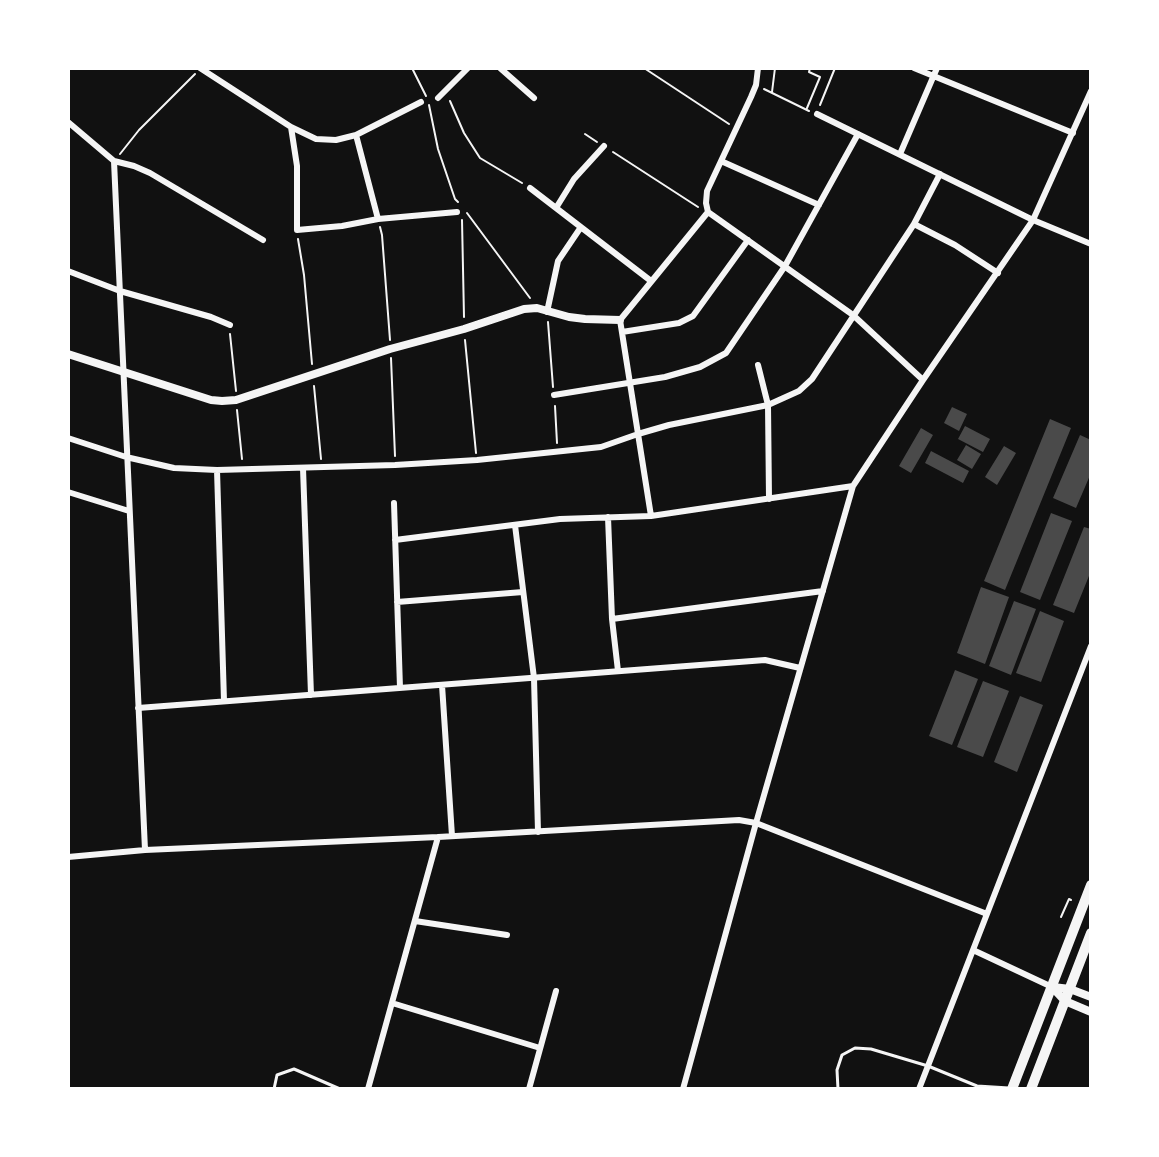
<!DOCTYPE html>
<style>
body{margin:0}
#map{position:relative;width:1159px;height:1157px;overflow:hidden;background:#111;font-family:Mulish,sans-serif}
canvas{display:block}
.frame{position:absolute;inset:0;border:70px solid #fff;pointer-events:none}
</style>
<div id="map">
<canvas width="1159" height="1157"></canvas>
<div class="frame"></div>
</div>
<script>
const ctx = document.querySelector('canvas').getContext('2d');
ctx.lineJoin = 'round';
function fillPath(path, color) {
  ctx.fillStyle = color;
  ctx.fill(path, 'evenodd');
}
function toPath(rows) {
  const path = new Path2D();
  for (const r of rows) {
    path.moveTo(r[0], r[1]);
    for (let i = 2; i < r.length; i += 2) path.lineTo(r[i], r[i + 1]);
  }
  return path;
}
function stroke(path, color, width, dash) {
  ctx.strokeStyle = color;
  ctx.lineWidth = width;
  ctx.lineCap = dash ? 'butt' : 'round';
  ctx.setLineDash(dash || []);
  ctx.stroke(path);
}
const building = toPath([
 [952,407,967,414,959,431,944,423],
 [1050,419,1071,428,1005,590,984,581],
 [965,426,990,439,983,452,958,439],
 [921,428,933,435,911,473,899,466],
 [1080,435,1091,440,1091,473,1076,508,1053,498],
 [966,445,981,454,972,469,957,460],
 [1004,446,1016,453,997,485,985,477],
 [931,451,969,471,963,483,925,463],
 [1051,513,1072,521,1040,600,1020,592],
 [1084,527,1091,529,1091,571,1074,613,1053,605],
 [981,587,1009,597,985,664,957,653],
 [1014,601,1036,609,1011,675,989,666],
 [1040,611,1064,621,1041,682,1016,673],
 [955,670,978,679,952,745,929,736],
 [983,681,1009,691,983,757,957,747],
 [1020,696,1043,705,1017,772,994,762]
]);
const path = toPath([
 [412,68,426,96],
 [644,68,729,124],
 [764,89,809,111],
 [772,92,775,68],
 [450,101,464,133,480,158,522,183],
 [429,105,438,149,455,199,458,202],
 [820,105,835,68],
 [807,108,820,77,809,72,810,68],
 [585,134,597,142],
 [613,152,698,207],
 [120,154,139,130,195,74],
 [467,213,530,298],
 [462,220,464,317],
 [380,227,382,235,390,340],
 [298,239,304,275,312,364],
 [548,322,553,387],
 [230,334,236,391],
 [465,340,476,453],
 [391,358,395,456],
 [314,386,321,459],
 [555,406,557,443],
 [237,410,242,459],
 [1061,917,1069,899,1071,900]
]);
const service = toPath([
 [274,1089,277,1075,294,1069,340,1089],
 [838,1089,837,1070,842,1055,855,1048,871,1049,928,1066,977,1086,1009,1088]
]);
const minor = toPath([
 [200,68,291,127,297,166,297,230,342,226,378,219,457,212],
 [500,68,534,98],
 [914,68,1073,133],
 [438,98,468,68],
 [817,114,1033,220,1091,244],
 [68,122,114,161,134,166,150,173,263,240],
 [291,127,316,139,336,140,356,135,421,102],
 [356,135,378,219],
 [900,154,937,68],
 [114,161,145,850],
 [721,161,819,205],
 [530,188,651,281],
 [556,208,574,179,604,146],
 [708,212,853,315,923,380],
 [914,224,955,245,998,273],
 [68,271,120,291,211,317,230,325],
 [547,312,558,261,581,227],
 [622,332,679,323,693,316,748,240],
 [758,365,768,405,769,499],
 [554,395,665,377,700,367,726,353,785,266,858,134],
 [68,438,126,457,174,468,217,470,395,465,477,460,601,447,638,434,669,425,768,405,799,391,812,379,914,224,940,174],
 [303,468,311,695],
 [217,470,224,701],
 [68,492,129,511],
 [394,503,400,688],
 [651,516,620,320,708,212,706,203,707,191,751,97,756,85,758,68],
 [608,517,612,619,618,671],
 [515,525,534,678,538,832],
 [395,540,560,519,651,516,853,486],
 [397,602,523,592],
 [612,619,823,591],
 [442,685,452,836],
 [138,708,765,660,800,668],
 [68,857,145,850,438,837,739,820,756,823,987,914],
 [415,921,507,935],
 [973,950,1052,987],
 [392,1003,540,1048],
 [368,1089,438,837],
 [529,1089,556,991],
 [683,1089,756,823,853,486,923,380,1033,220,1091,91],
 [919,1089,1091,646]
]);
const tertiary = toPath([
 [68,354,211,400,222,401,236,400,390,349,464,329,524,309,537,308,569,317,585,319,620,320],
 [1052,987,1065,1001,1091,1012],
 [1053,987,1070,989,1091,997]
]);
const trunk = toPath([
 [1012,1089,1091,885],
 [1031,1089,1091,933]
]);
fillPath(building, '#4a4a4a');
stroke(path, '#f5f5f5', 2);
stroke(service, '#f5f5f5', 3);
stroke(minor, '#f5f5f5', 6);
stroke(tertiary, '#f5f5f5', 8);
stroke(trunk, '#f5f5f5', 10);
</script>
